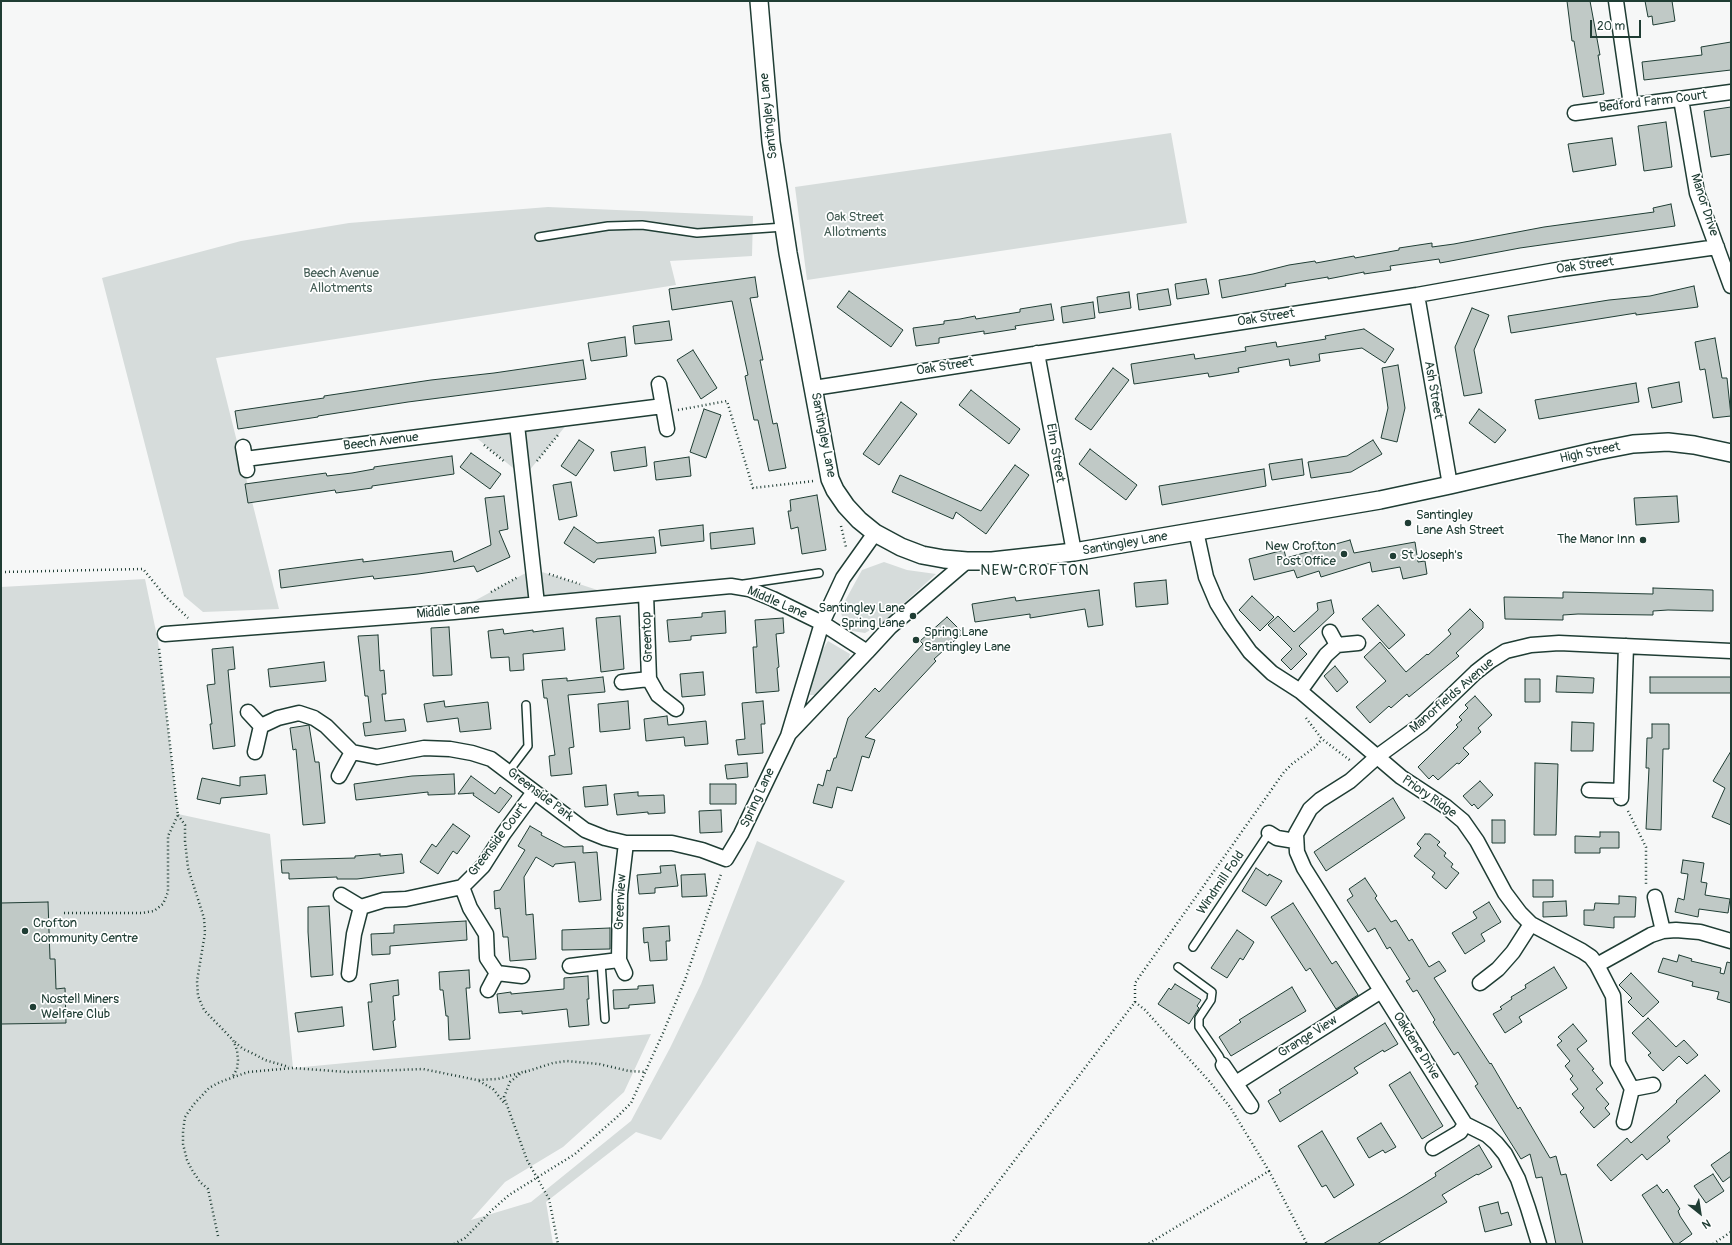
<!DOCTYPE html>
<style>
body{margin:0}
#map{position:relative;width:1732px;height:1245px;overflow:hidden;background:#f6f7f7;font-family:Pangolin,sans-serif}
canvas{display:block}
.frame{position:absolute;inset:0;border:2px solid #1f3d34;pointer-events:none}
.north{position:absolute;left:1680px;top:1193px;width:40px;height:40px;-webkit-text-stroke:3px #fff;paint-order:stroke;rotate:150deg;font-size:11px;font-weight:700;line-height:16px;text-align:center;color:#1f3d34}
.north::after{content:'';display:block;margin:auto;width:14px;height:18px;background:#1f3d34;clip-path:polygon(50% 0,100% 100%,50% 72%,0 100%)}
.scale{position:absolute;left:1590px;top:20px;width:51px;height:18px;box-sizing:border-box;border:2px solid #1f3d34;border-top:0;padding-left:5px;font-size:12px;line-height:14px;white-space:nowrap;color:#1f3d34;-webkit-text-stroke:3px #fff;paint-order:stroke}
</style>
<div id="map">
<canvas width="1732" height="1245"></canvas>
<div class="frame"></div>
<div class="north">N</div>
<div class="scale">20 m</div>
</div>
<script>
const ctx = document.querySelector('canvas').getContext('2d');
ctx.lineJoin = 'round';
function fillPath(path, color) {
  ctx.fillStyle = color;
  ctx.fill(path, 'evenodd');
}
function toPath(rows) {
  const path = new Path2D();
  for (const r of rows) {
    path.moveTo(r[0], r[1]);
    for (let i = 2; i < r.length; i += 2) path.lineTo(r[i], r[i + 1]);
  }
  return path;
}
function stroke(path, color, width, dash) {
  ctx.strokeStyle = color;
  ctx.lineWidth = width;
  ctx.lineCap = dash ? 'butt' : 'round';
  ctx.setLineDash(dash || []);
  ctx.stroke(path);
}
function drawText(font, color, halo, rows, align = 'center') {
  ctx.font = font + ' Pangolin,sans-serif';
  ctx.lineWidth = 3.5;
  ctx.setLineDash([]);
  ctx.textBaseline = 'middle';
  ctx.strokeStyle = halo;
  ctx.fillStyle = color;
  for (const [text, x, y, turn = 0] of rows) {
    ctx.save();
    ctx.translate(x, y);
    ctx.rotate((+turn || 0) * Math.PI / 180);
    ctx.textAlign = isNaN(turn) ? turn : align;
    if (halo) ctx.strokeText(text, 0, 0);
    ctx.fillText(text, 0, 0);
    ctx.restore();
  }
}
const green = toPath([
 [1171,133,1187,223,807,280,795,187],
 [548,207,753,216,752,256,670,261,676,285,216,358,279,609,203,612,184,596,102,278,241,241,349,223],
 [572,418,524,477,468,431],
 [884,562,907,570,936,574,881,624,865,633,852,631,844,622,840,610,862,570],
 [533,569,619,597,454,612],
 [145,579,158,641,178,814,270,834,293,1068,651,1034,624,1092,563,1147,505,1182,471,1220,531,1202,631,1121,670,1048,701,984,757,841,845,881,661,1140,636,1132,546,1202,553,1244,1,1244,1,587],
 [828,641,850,654,848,661,828,682,823,691,819,695,810,695,812,678,819,656]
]);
const building = toPath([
 [1567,1,1590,1,1600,55,1598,55,1604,94,1583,97,1574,41,1572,41,1567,1],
 [1645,1,1672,1,1675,21,1653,25,1652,16,1648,17,1645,1],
 [1731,42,1731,70,1644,80,1642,62,1702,55,1701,47,1731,42],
 [1731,107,1731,154,1711,157,1704,111,1731,107],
 [1666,122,1672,167,1644,171,1638,126,1666,122],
 [1612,138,1616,165,1573,172,1568,144,1612,138],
 [1671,204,1675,226,1520,248,1440,263,1439,259,1390,266,1391,270,1364,274,1364,272,1328,279,1328,277,1285,284,1286,286,1222,298,1219,280,1253,274,1289,265,1315,261,1316,263,1354,256,1355,258,1399,250,1399,248,1432,243,1432,247,1454,244,1544,227,1654,212,1653,208,1671,204],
 [755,277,758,297,750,298,763,360,760,360,773,424,777,423,786,468,769,471,758,420,754,420,745,376,748,375,732,301,672,310,669,289,755,277],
 [1206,279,1209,294,1177,299,1175,284,1206,279],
 [1694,286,1698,307,1636,315,1636,313,1511,333,1508,316,1609,300,1650,296,1694,286],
 [1168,289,1171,305,1139,310,1137,294,1168,289],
 [849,291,903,330,891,347,837,307,849,291],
 [1129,292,1131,308,1099,313,1097,297,1129,292],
 [1093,302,1095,318,1063,323,1061,307,1093,302],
 [1051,304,1054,320,1015,326,1016,329,984,334,984,331,939,338,939,343,916,346,913,328,944,324,944,321,960,319,975,316,976,319,1020,312,1020,309,1051,304],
 [1472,308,1489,315,1474,350,1482,393,1464,396,1455,347,1472,308],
 [669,321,672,340,635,344,633,326,669,321],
 [1364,329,1394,349,1385,363,1362,348,1319,354,1320,361,1290,366,1289,359,1238,368,1239,372,1209,377,1208,373,1134,384,1131,364,1194,354,1195,359,1221,355,1246,351,1245,347,1276,342,1277,347,1326,339,1325,336,1364,329],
 [625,337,627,356,591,361,588,343,625,337],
 [1715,338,1722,378,1727,378,1731,416,1713,418,1705,369,1700,370,1695,342,1715,338],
 [693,350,717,388,701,399,677,360,693,350],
 [583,360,586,379,408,402,318,416,318,417,238,429,235,411,324,398,324,396,431,380,494,373,583,360],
 [1398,365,1405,408,1397,442,1381,438,1388,408,1382,368,1398,365],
 [1113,368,1129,380,1091,430,1075,419,1113,368],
 [1679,382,1682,402,1652,408,1648,388,1679,382],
 [1636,383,1639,402,1539,419,1535,400,1636,383],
 [971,390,1020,429,1009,444,959,405,971,390],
 [901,402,917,414,879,465,863,454,901,402],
 [704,409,721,415,706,458,690,452,704,409],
 [1479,409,1506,430,1495,443,1469,423,1479,409],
 [579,440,594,450,576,476,561,466,579,440],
 [1373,440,1382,454,1351,472,1311,478,1308,462,1347,456,1373,440],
 [645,447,647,466,614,471,611,452,645,447],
 [1090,449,1137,485,1126,500,1079,464,1090,449],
 [471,453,501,474,490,489,460,467,471,453],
 [452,456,454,474,372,486,372,488,336,493,335,490,248,503,245,484,326,473,327,476,352,473,374,469,374,467,452,456],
 [689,457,691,476,656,480,654,462,689,457],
 [1302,459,1304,475,1272,480,1269,464,1302,459],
 [1015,465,1029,475,986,534,956,512,953,519,892,492,900,475,981,511,1015,465],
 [1264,469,1266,486,1162,505,1159,486,1264,469],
 [571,482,577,516,559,520,553,485,571,482],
 [817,495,826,550,802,554,798,527,791,529,788,511,791,511,790,500,817,495],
 [504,496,508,529,499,531,510,557,477,572,474,566,418,574,374,579,373,576,281,588,279,570,363,559,363,562,452,551,454,562,491,545,485,498,504,496],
 [1677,496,1679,522,1636,525,1634,498,1677,496],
 [703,525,704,541,661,546,659,530,703,525],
 [574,527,597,543,654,537,656,553,597,559,594,563,564,543,574,527],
 [753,528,755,544,711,549,710,533,753,528],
 [1350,540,1354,553,1415,542,1418,562,1425,561,1427,574,1403,579,1400,567,1372,572,1370,562,1321,577,1319,571,1297,578,1294,570,1254,580,1249,559,1284,550,1286,558,1350,540],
 [1166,580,1168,604,1136,607,1134,583,1166,580],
 [1653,588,1713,590,1713,611,1668,610,1653,611,1653,615,1578,614,1563,615,1563,620,1505,619,1504,597,1563,598,1563,592,1653,594,1653,588],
 [1099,590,1103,625,1088,627,1085,609,1030,618,1030,614,975,622,972,604,1015,597,1016,601,1099,590],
 [1252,596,1274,617,1260,631,1239,610,1252,596],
 [1331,600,1334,613,1299,646,1307,654,1291,670,1281,660,1292,649,1268,625,1278,616,1294,632,1318,610,1317,603,1331,600],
 [1378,605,1405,635,1389,649,1362,619,1378,605],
 [1470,609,1483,622,1483,628,1456,653,1459,656,1409,697,1407,694,1391,708,1389,706,1370,723,1356,707,1386,681,1364,657,1380,642,1406,672,1427,654,1428,655,1451,634,1448,630,1470,609],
 [725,611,726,633,691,636,691,640,669,642,667,620,702,617,702,613,725,611],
 [620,616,624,669,601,672,596,618,620,616],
 [947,617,963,633,934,659,936,661,865,737,875,740,869,758,862,756,852,791,837,787,832,808,813,803,818,784,823,786,827,770,830,771,834,758,836,758,848,718,875,688,879,692,923,644,920,641,947,617],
 [783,618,784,633,776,634,779,667,777,668,779,691,756,693,753,647,757,647,755,620,783,618],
 [449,627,452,675,433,676,431,628,449,627],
 [563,628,565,650,523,654,524,670,510,671,509,657,491,658,488,631,503,629,504,634,533,630,533,632,563,628],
 [378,635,380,671,384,670,386,694,382,694,385,721,404,719,406,731,365,736,363,723,371,722,368,696,365,696,358,636,378,635],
 [233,647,235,669,228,670,235,746,213,749,210,724,212,724,207,685,215,684,212,649,233,647],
 [324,662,326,681,270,687,268,669,324,662],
 [1335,666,1348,682,1337,692,1324,676,1335,666],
 [703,672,705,695,682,697,680,674,703,672],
 [1557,676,1594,678,1593,693,1556,692,1557,676],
 [603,677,605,692,568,695,574,747,569,748,572,774,551,776,549,756,555,755,547,698,544,698,542,680,567,678,567,681,603,677],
 [1650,677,1731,677,1731,693,1650,693,1650,677],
 [1525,679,1540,679,1540,702,1525,702,1525,679],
 [1475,696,1492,715,1478,728,1481,732,1463,748,1469,754,1459,764,1457,763,1438,780,1433,775,1429,779,1418,767,1458,727,1456,725,1462,720,1459,717,1468,708,1465,705,1475,696],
 [444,701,445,707,488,702,491,729,460,732,458,718,427,722,424,704,444,701],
 [628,701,630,729,600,732,598,704,628,701],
 [763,701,765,724,761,724,763,753,738,755,736,740,745,739,742,703,763,701],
 [667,716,668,725,706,721,708,744,685,746,684,737,646,741,644,719,667,716],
 [1572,722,1594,723,1593,751,1571,751,1572,722],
 [1652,724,1669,724,1669,749,1663,749,1661,830,1646,829,1649,768,1646,768,1647,738,1652,738,1652,724],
 [309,725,315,762,319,762,325,823,303,825,296,749,293,750,290,728,309,725],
 [1731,751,1731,825,1712,817,1725,788,1713,781,1731,751],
 [747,763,748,777,727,779,725,765,747,763],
 [1535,763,1558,764,1556,835,1534,835,1535,763],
 [454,774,455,794,428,795,428,792,356,800,354,784,412,776,454,774],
 [265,775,267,794,221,798,220,804,197,799,202,778,240,786,240,777,265,775],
 [471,776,495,794,500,787,512,796,499,813,473,795,474,793,458,794,471,776],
 [1480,781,1493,795,1478,809,1474,804,1472,806,1463,796,1480,781],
 [710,784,736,784,736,804,710,804,710,784],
 [606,785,608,805,585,807,583,787,606,785],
 [638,792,638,796,664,795,665,813,648,814,648,812,617,815,614,794,638,792],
 [1393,798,1405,818,1326,871,1314,852,1393,798],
 [721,810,722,832,700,833,699,811,721,810],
 [1492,820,1505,820,1505,843,1492,843,1492,820],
 [453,824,470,836,457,854,453,851,438,874,420,862,432,844,436,847,453,824],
 [530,826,542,833,541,835,564,847,583,846,583,853,597,852,601,900,579,902,575,862,555,864,553,867,536,857,524,877,526,915,533,914,536,959,510,961,508,937,503,937,500,908,495,909,494,891,500,890,525,850,518,846,530,826],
 [1600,832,1619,832,1619,848,1600,848,1600,853,1575,853,1575,836,1600,837,1600,832],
 [1425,834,1430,834,1440,842,1437,845,1446,853,1444,856,1453,864,1451,867,1459,873,1446,889,1432,877,1435,873,1414,856,1421,848,1417,844,1425,834],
 [380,854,380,856,402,854,404,873,357,879,337,879,337,877,289,879,289,873,282,873,281,860,355,858,355,856,380,854],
 [1683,860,1704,863,1701,882,1707,883,1705,895,1730,899,1728,913,1699,909,1698,917,1675,912,1678,898,1684,900,1688,874,1681,873,1683,860],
 [675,865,678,886,655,888,655,893,639,894,637,875,661,873,660,866,675,865],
 [1256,868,1268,876,1269,874,1282,881,1266,906,1242,891,1256,868],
 [705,874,707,896,682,897,681,875,705,874],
 [1365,878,1377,896,1375,898,1391,922,1396,920,1409,941,1412,939,1429,967,1439,961,1446,971,1434,978,1490,1064,1491,1063,1518,1109,1520,1107,1550,1158,1556,1156,1561,1175,1566,1174,1583,1244,1556,1244,1542,1177,1536,1178,1530,1154,1521,1159,1475,1086,1478,1084,1458,1052,1454,1055,1433,1022,1435,1020,1417,990,1413,992,1406,981,1410,979,1390,947,1387,949,1375,928,1368,932,1347,900,1353,896,1349,889,1365,878],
 [1533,880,1553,880,1553,897,1533,897,1533,880],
 [1619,896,1636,897,1635,917,1614,917,1614,928,1584,925,1584,910,1594,910,1595,903,1619,904,1619,896],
 [1566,901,1567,916,1543,917,1543,902,1566,901],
 [48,902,50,959,55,959,56,989,65,988,66,1023,1,1024,1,903,48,902],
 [1489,902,1501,922,1481,934,1485,941,1465,954,1452,933,1477,918,1473,912,1489,902],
 [1293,903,1332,964,1336,961,1358,995,1336,1009,1310,968,1306,971,1271,917,1293,903],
 [329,906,333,975,311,977,308,932,308,907,329,906],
 [466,921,467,940,390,946,390,954,372,955,371,934,394,933,394,925,466,921],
 [669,926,670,941,666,941,667,960,650,961,648,942,644,943,643,928,669,926],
 [610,928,610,949,562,950,562,930,610,928],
 [1237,930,1254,942,1243,960,1240,958,1227,978,1211,968,1237,930],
 [1679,955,1692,959,1691,961,1721,968,1720,973,1724,974,1727,962,1731,963,1731,1003,1717,999,1719,992,1692,986,1693,982,1658,972,1663,958,1677,962,1679,955],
 [1554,967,1567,988,1519,1017,1522,1022,1505,1033,1493,1014,1502,1009,1500,1007,1512,999,1511,997,1526,988,1525,985,1554,967],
 [469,970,470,988,466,988,470,1039,449,1040,448,1016,446,1016,443,990,440,990,439,972,469,970],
 [1631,973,1659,1002,1643,1017,1628,1002,1632,998,1619,985,1631,973],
 [588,976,589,999,587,999,589,1025,569,1027,567,1009,522,1014,522,1011,499,1013,497,994,511,992,511,994,564,989,564,978,588,976],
 [398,980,399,995,393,996,395,1020,393,1021,396,1047,373,1050,368,1002,372,1002,370,984,398,980],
 [1175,984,1201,1000,1197,1006,1199,1008,1189,1024,1158,1004,1169,988,1171,990,1175,984],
 [653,985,655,1003,629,1005,629,1008,614,1009,613,990,638,989,638,986,653,985],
 [1292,987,1306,1011,1231,1056,1219,1037,1241,1022,1239,1020,1292,987],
 [342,1007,344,1026,298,1032,295,1013,342,1007],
 [1648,1018,1676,1047,1684,1040,1698,1055,1687,1064,1679,1056,1663,1071,1648,1055,1651,1053,1632,1033,1648,1018],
 [1385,1023,1398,1044,1384,1052,1383,1050,1354,1068,1358,1073,1280,1122,1268,1101,1281,1093,1279,1090,1385,1023],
 [1573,1024,1587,1041,1577,1049,1594,1069,1592,1070,1603,1083,1596,1089,1609,1104,1605,1108,1610,1114,1594,1128,1580,1112,1584,1108,1572,1094,1578,1089,1570,1079,1573,1076,1565,1066,1570,1061,1557,1045,1562,1041,1558,1037,1573,1024],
 [1410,1072,1443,1126,1422,1139,1389,1085,1410,1072],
 [1705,1075,1720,1091,1667,1137,1670,1141,1647,1160,1642,1154,1611,1181,1597,1165,1627,1138,1631,1143,1677,1102,1676,1101,1705,1075],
 [1381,1123,1396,1147,1385,1153,1383,1150,1369,1158,1357,1138,1381,1123],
 [1322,1131,1354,1185,1334,1198,1326,1185,1322,1187,1298,1146,1322,1131],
 [1479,1145,1492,1167,1478,1175,1477,1174,1442,1195,1447,1202,1377,1244,1323,1244,1404,1196,1436,1176,1435,1173,1479,1145],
 [1731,1151,1731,1176,1723,1182,1711,1165,1731,1151],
 [1713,1174,1724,1191,1706,1203,1694,1186,1713,1174],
 [1657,1185,1663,1193,1667,1189,1680,1209,1678,1211,1680,1216,1692,1234,1678,1244,1674,1244,1642,1195,1657,1185],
 [1498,1202,1501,1214,1508,1212,1512,1225,1485,1232,1479,1207,1498,1202]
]);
const path = toPath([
 [678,410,727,401,753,488,814,481],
 [484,445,505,462],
 [537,461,558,435],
 [841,526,846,547],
 [1,572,143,569,165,596,188,618],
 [549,574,580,584],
 [491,592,518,577],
 [1306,718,1322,739,1351,761],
 [1628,811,1646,847,1646,885],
 [178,815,185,825,185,841,188,868,204,918,205,933,197,981,198,996,204,1010,233,1040,237,1050,238,1060,237,1069,233,1076],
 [64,913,142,913,154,911,163,904,168,892,168,836,178,815,159,648],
 [1135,1002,1145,1010,1209,1081,1230,1107,1269,1171,1148,1244],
 [235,1042,243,1049,254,1054,265,1060,289,1067],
 [525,1072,553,1063,567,1061,599,1064,629,1071,646,1072],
 [520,1074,510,1082,504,1097,527,1160,549,1199,558,1244],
 [479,1081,493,1089,505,1104],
 [1269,1171,1307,1244],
 [218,1236,208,1189,200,1182,192,1170,187,1160,183,1144,183,1131,185,1117,194,1104,209,1088,220,1082,248,1072,293,1068,347,1072,423,1069,477,1080,498,1079,526,1071],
 [454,1244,465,1238,492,1210,509,1195,575,1154,617,1117,631,1103,663,1033,685,980,721,874],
 [951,1244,1135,1002,1135,983,1284,772,1292,764,1315,747,1322,739],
 [1713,1244,1731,1232]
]);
const service = toPath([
 [539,237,608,226,642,225,697,233,784,227],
 [744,584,819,573],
 [509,771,528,746,526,705],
 [1193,947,1269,833],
 [601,962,605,1019],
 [1178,967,1212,992,1211,1000,1199,1018,1199,1027,1219,1056,1223,1065]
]);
const minor = toPath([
 [1616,1,1631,105],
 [1681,99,1697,193,1731,286],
 [1575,113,1731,92],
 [1417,295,1450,485],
 [1037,353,1074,552],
 [659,384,667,429],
 [814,388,1417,295,1562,269,1717,247],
 [517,425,537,604],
 [243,447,247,470],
 [245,459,663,406],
 [1196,531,1206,577,1217,603,1230,624,1250,652,1272,673,1300,691,1401,777,1445,806,1463,821,1477,841,1505,893,1520,913,1531,924,1582,951,1591,957,1597,965,1651,935,1663,931,1676,930,1700,932,1731,941],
 [646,594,649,679,658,695,676,709],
 [1330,632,1337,645,1358,643],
 [165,634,454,612,731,586,749,589,773,599,822,623,867,652,890,627,967,561],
 [622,682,649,679],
 [1300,691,1326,655,1337,645],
 [248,712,261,726,278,718,299,713,314,718,326,726,352,752],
 [789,734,867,652],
 [255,752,261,726],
 [339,776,352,752,377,757,424,748,450,749,472,753,491,759,585,830,605,838,626,843,672,843,702,850,726,859,741,834,788,736,822,623,843,578,875,533],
 [1589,790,1621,791],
 [1621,798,1626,646],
 [1269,833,1277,838,1295,841],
 [462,887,470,908,486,934,487,958,497,973,488,990],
 [341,895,361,907],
 [1655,897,1663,931],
 [1597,965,1613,996,1618,1063,1632,1089],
 [570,966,619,960],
 [497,973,522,976],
 [625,973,619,960,620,894,626,843],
 [349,974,354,934,361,907,384,900,406,899,462,887,483,866,504,833,534,792],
 [1480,983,1498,969,1513,952,1531,924],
 [1223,1065,1251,1106],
 [1236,1083,1381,991],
 [1624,1122,1632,1089,1653,1085],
 [1433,1148,1460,1132,1465,1124],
 [1539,1244,1528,1208,1518,1179,1505,1154,1496,1143,1487,1135,1465,1124,1304,868,1297,852,1296,834,1310,809,1320,800,1350,781,1378,756,1422,724,1476,672,1490,661,1506,651,1531,645,1559,643,1731,651]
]);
const tertiary = toPath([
 [759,1,771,142,788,253,830,479,835,490,846,506,859,520,875,533,901,547,922,555,944,559,967,561,992,561,1074,552,1380,500,1450,485,1597,451,1633,444,1668,442,1694,445,1731,453]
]);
const markers = [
 [1408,523,4,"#1f3d34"],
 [1643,540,4,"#1f3d34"],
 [1344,554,4,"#1f3d34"],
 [1393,556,4,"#1f3d34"],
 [913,616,4,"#1f3d34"],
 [916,640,4,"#1f3d34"],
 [25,931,4,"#1f3d34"],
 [33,1007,4,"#1f3d34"]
];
const streetNames = [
 ["Bedford Farm Court",1653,102,-7],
 ["Santingley Lane",769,116,-96],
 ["Manor Drive",1704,205,72],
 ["Oak Street",1585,266,-8],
 ["Oak Street",1266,318,-9],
 ["Oak Street",945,367,-9],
 ["Ash Street",1433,390,80],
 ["Santingley Lane",823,435,79],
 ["Beech Avenue",381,442,-7],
 ["Elm Street",1055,453,80],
 ["High Street",1590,453,-12],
 ["Santingley Lane",1125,544,-10],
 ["Middle Lane",777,603,23],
 ["Middle Lane",448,612,-5],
 ["Greentop",648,637,-92],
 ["Manorfields Avenue",1452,696,-41],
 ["Greenside Park",540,795,37],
 ["Priory Ridge",1429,797,35],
 ["Spring Lane",758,798,-65],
 ["Greenside Court",498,840,-53],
 ["Windmill Fold",1221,883,-56],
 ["Greenview",621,902,-87],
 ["Grange View",1308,1037,-32],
 ["Oakdene Drive",1416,1046,58]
];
const parkNames = [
 ["Oak Street",855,218],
 ["Allotments",855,233],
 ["Beech Avenue",341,274],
 ["Allotments",341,289]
];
const poiNames = [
 ["Santingley",1416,516],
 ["Lane Ash Street",1416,531],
 ["The Manor Inn",1635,540,"right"],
 ["New Crofton",1336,547,"right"],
 ["Post Office",1336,562,"right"],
 ["St Joseph's",1401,556],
 ["Santingley Lane",905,609,"right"],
 ["Spring Lane",905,624,"right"],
 ["Spring Lane",924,633],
 ["Santingley Lane",924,648],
 ["Crofton",33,924],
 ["Community Centre",33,939],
 ["Nostell Miners",41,1000],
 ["Welfare Club",41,1015]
];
const quarterNames = [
 ["NEW CROFTON",1035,571]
];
fillPath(green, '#d6dcdb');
fillPath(building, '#c0c9c6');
stroke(building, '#1f3d34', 1);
stroke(service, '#1f3d34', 10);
stroke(minor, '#1f3d34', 17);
stroke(tertiary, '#1f3d34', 20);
stroke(path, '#1f3d34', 2.5, [1, 3]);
stroke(service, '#fff', 7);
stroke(minor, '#fff', 14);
stroke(tertiary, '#fff', 17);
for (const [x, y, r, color] of markers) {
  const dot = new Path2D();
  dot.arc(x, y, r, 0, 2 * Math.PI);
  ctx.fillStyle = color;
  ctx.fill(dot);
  stroke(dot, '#fff', 1.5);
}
drawText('13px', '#1f3d34', '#fff', streetNames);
drawText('13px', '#445d55', '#fff', parkNames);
drawText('13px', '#1f3d34', '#fff', poiNames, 'left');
ctx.letterSpacing = '1px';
drawText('15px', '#1f3d34', '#fff', quarterNames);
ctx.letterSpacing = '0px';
</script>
